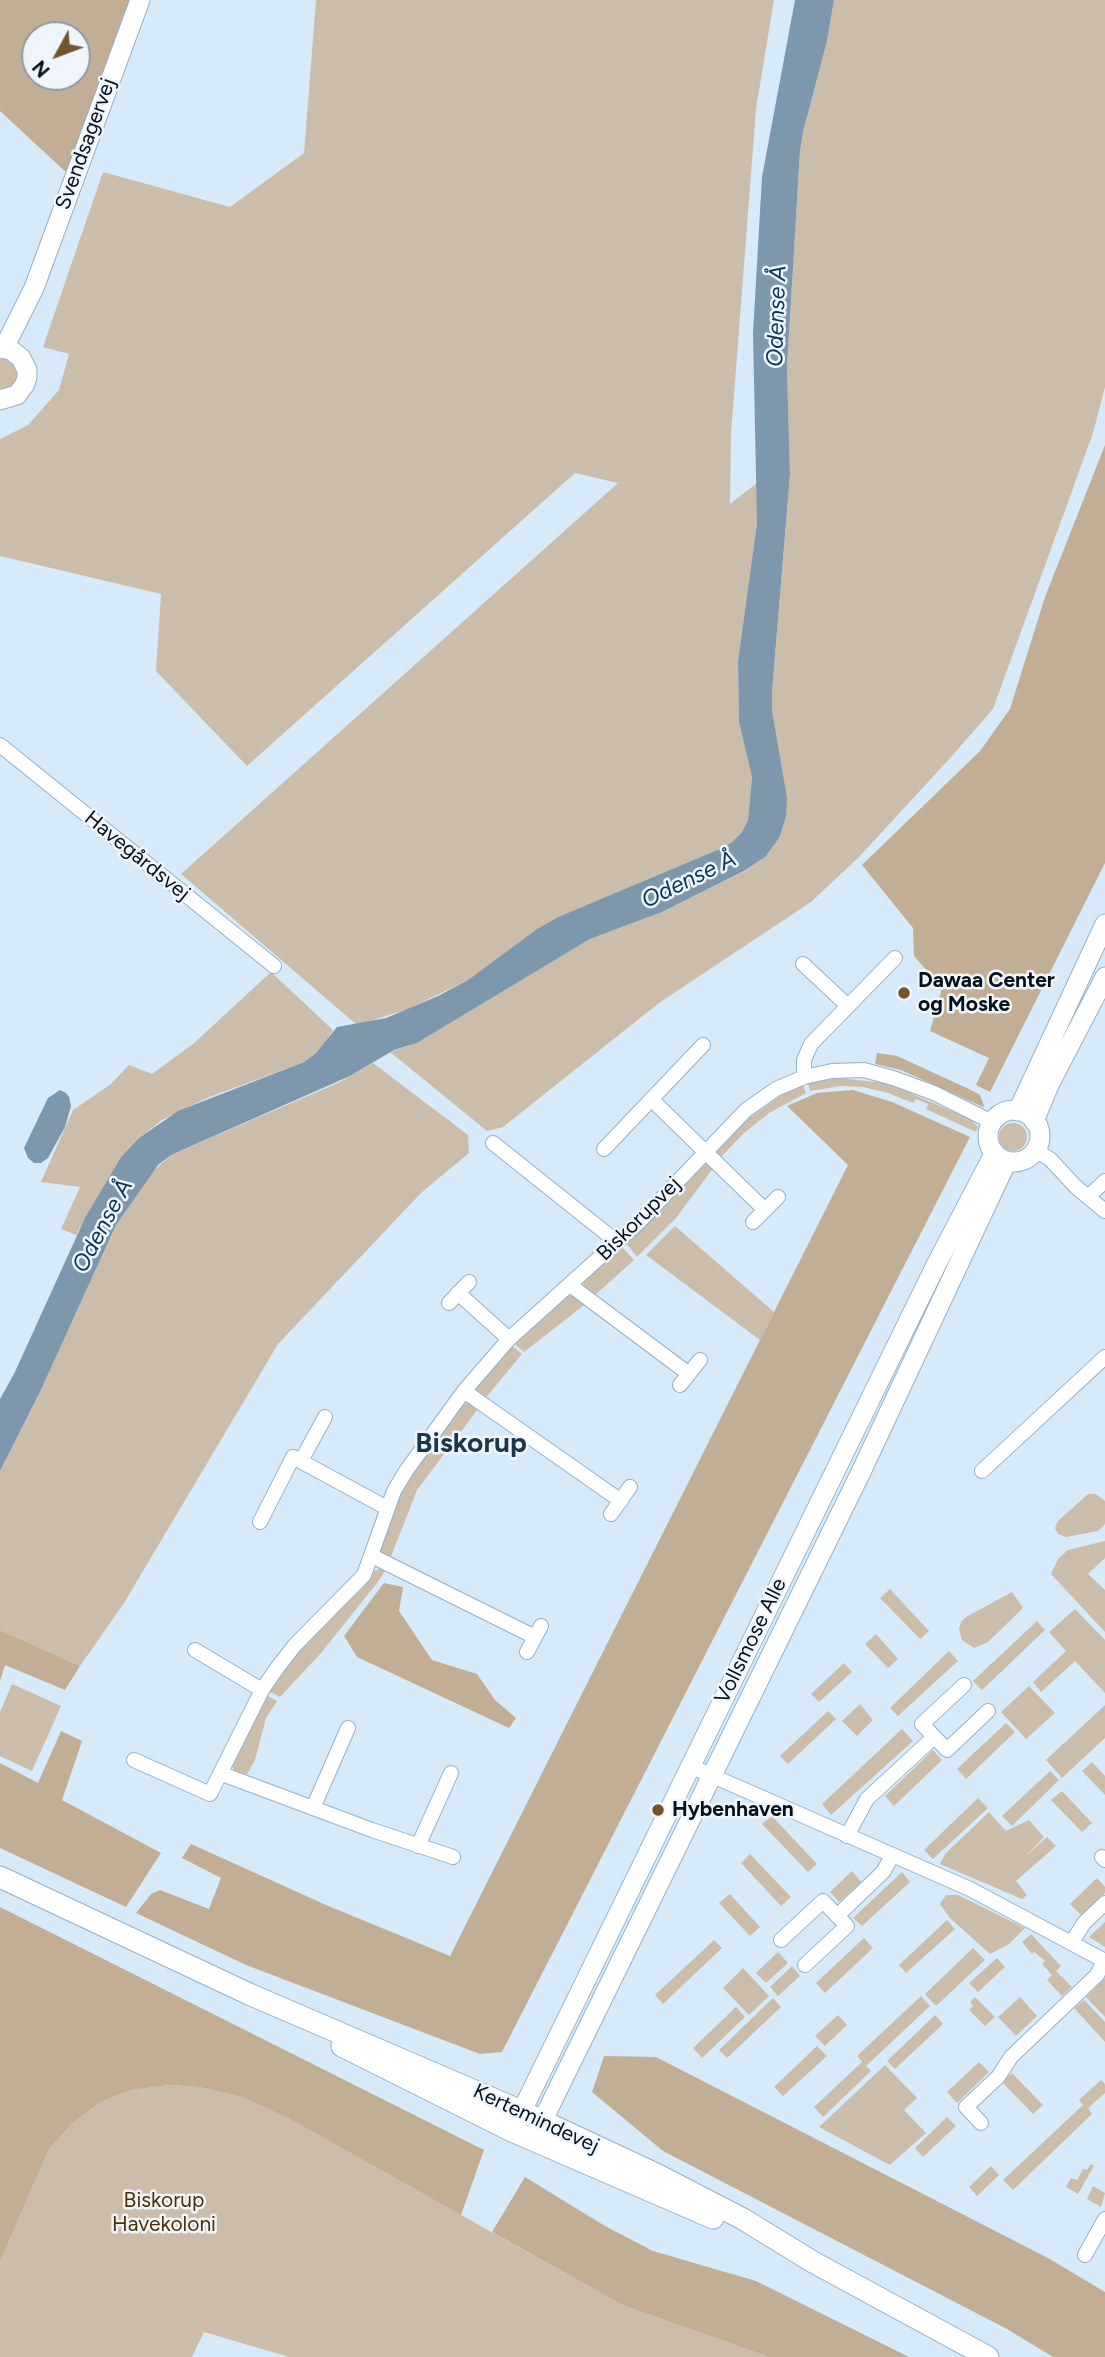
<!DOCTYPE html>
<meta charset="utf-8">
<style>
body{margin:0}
#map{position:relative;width:1105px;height:2357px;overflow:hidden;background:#d7eafa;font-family:Figtree,sans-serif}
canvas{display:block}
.north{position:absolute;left:21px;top:21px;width:70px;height:70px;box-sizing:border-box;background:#eff5fb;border:2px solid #929aa1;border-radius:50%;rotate:229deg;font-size:19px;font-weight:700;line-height:28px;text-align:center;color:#061119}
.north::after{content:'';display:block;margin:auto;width:24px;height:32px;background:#74552b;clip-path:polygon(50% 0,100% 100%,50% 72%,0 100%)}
</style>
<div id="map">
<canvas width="1105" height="2357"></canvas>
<div class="north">N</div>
</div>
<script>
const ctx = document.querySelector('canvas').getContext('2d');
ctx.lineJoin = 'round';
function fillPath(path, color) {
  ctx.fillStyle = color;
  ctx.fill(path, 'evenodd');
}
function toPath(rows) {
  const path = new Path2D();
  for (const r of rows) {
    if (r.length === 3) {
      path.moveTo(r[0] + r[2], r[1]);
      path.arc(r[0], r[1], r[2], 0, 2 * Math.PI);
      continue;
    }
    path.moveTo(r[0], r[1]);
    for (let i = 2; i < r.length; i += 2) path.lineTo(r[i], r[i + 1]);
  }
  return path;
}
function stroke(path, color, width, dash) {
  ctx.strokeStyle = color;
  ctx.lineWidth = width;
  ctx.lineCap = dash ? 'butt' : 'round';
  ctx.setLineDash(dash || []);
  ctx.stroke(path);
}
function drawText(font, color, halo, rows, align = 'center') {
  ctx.font = font + ' Figtree,sans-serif';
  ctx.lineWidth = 5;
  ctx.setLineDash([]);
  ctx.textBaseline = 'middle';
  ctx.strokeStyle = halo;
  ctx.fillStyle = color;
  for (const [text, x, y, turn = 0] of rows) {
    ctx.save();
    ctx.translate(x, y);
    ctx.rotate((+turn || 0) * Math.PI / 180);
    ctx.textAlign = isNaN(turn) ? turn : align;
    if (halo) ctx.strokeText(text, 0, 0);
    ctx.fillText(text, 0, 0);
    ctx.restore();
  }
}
const green = toPath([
 [316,0,774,0,756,109,731,434,730,504,757,483,757,523,738,661,739,722,752,776,748,820,742,832,732,842,722,848,558,917,537,929,468,980,408,1009,357,1025,181,874,618,483,575,473,247,766,156,671,161,594,0,556,0,439,28,425,59,390,69,354,43,347,103,172,230,207,304,153],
 [834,0,1105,0,1105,387,1093,433,993,709,951,757,859,857,811,902,659,1003,503,1127,487,1131,390,1052,417,1043,590,939,662,912,745,871,762,859,772,711,772,692,790,474,787,368,800,151,803,132,827,41],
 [0,355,12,360,20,371,18,384,0,395],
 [271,972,333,1030,326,1041,316,1053,304,1062,207,1098,162,1120,139,1138,121,1157,76,1235,61,1229,80,1187,41,1182,73,1110,111,1084,129,1065,152,1074,193,1044],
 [373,1063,468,1135,469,1153,421,1193,278,1344,124,1603,80,1666,0,1630,0,1471,40,1392,116,1225,149,1175,171,1155,340,1082],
 [838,1078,887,1083,970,1119,978,1127,976,1132,926,1109,928,1104,916,1099,913,1103,888,1093,863,1087,841,1086,810,1091,808,1083],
 [803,1085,806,1093,769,1113,744,1133,720,1158,717,1155,717,1149,743,1122,783,1094],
 [1013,1137,14],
 [702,1163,710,1163,714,1167,676,1218,637,1257,626,1243],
 [675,1226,774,1312,760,1340,646,1255],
 [622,1247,634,1260,594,1296,583,1287,584,1281],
 [566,1296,573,1296,584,1304,583,1306,524,1352,514,1343],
 [512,1346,522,1354,484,1400,477,1394,475,1386],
 [468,1402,478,1409,417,1490,390,1559,383,1556,380,1549,400,1492,458,1408],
 [1088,1494,1096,1494,1105,1501,1105,1524,1098,1531,1066,1537,1058,1534,1055,1528,1058,1521],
 [1105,1541,1105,1558,1088,1574,1105,1590,1105,1632,1051,1574,1058,1559,1068,1550],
 [381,1568,385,1571,377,1583,321,1653,280,1697,268,1691,289,1661,327,1621,362,1589,372,1572],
 [890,1589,929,1631,920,1639,880,1598],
 [1012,1592,1023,1608,988,1642,974,1648,962,1640,959,1629,961,1622,966,1617],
 [1075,1609,1105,1640,1105,1693,1075,1661,1041,1692,1033,1682,1066,1651,1049,1632],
 [1037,1621,1045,1630,982,1690,973,1681],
 [876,1634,898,1659,888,1668,865,1644],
 [949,1651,958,1661,898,1716,890,1708],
 [844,1663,852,1672,819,1702,811,1694],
 [12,1684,61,1706,32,1771,0,1756,0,1712],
 [1029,1686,1055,1713,1026,1739,1001,1712],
 [266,1695,277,1701,266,1718,255,1760,246,1776,235,1772,231,1764],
 [860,1704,873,1720,857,1736,842,1721],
 [1105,1705,1105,1738,1062,1778,1046,1760],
 [828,1711,836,1719,788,1764,780,1756],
 [1006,1723,1015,1732,966,1779,957,1769],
 [902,1729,913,1741,831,1815,822,1804],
 [933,1750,942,1760,894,1806,885,1796],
 [1092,1762,1105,1776,1105,1795,1082,1771],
 [1050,1771,1059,1780,1012,1826,1002,1816],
 [1062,1791,1092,1823,1082,1832,1051,1800],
 [978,1798,988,1808,933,1859,924,1850],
 [989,1812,1006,1831,1029,1820,1044,1837,1026,1856,1047,1837,1056,1846,1016,1881,1027,1895,1022,1899,940,1864,945,1854],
 [772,1816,817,1864,808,1872,762,1824],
 [750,1854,791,1897,781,1906,741,1863],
 [852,1871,861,1882,839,1902,830,1892],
 [902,1872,910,1882,862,1926,853,1918],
 [1097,1878,1105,1887,1105,1893,1081,1915,1070,1904],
 [730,1894,760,1927,750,1936,719,1903],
 [946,1895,958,1895,1025,1928,1009,1944,990,1954,950,1918,940,1904],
 [947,1920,955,1929,906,1973,899,1965],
 [1105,1922,1105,1947,1089,1937],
 [1031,1934,1061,1966,1056,1971,1072,1987,1062,1996,1047,1980,1052,1975,1042,1964,1045,1961,1034,1952,1032,1954,1022,1942],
 [864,1938,873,1948,825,1993,816,1983],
 [714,1940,722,1948,663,2004,655,1995],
 [973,1948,985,1960,936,2006,925,1994],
 [778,1952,788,1963,766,1983,756,1973],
 [997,1958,1005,1967,978,1992,969,1983],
 [792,1966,800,1976,778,1996,770,1987],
 [743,1968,769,1996,749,2015,723,1988],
 [1105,1978,1105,2017,1086,1997],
 [921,1996,930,2006,866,2066,871,2071,823,2117,814,2107,862,2062,857,2056],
 [975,1997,995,2017,985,2026,969,2010,973,2006,970,2002],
 [1020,1997,1037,2016,1016,2036,998,2017],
 [773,1998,781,2007,727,2058,719,2050],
 [1084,2000,1105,2022,1105,2042,1074,2008],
 [736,2007,745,2017,702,2058,693,2048],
 [838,2015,847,2025,825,2046,815,2036],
 [935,2015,943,2024,895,2069,887,2061],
 [817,2046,827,2056,783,2096,774,2087],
 [979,2062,989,2072,957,2103,947,2092],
 [885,2065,917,2098,904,2110,926,2133,890,2165,819,2127],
 [1012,2073,1043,2105,1033,2114,1002,2082],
 [1101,2080,1105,2084,1105,2093,1088,2108,1092,2114,1013,2190,1003,2180,1083,2105,1079,2100],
 [170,2085,199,2087,241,2097,286,2117,622,2305,769,2357,289,2357,204,2332,192,2357,0,2357,0,2262,49,2149,71,2125,100,2102,132,2090],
 [947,2117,956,2126,923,2157,915,2148],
 [1091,2164,1094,2166,1078,2194,1066,2187,1071,2178,1077,2180,1083,2169,1087,2170],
 [991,2166,999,2175,977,2196,969,2187],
 [1093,2186,1105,2193,1101,2207,1087,2199]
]);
const forest = toPath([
 [0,0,133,0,70,176,0,111],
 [35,35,77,35,77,77,35,77],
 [1105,445,1105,863,990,1092,976,1085,989,1058,930,1031,942,988,914,956,913,928,862,865,980,751,1010,709,1045,597],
 [877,1053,897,1056,971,1090,980,1095,984,1106,983,1107,901,1070,875,1064],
 [853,1090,892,1102,970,1137,502,2052,480,2054,246,1965,136,1913,151,1894,160,1890,209,1909,221,1878,182,1858,191,1844,326,1905,450,1956,848,1165,787,1106,817,1093],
 [384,1583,403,1587,399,1611,432,1660,477,1674,495,1700,516,1718,509,1728,357,1657,344,1636],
 [0,1630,80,1666,65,1690,5,1665,0,1681],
 [61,1731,82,1741,62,1800,161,1853,126,1907,0,1848,0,1763,38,1783],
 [0,1907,484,2150,461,2215,286,2117,241,2097,199,2087,170,2085,132,2090,100,2102,71,2125,49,2149,0,2262],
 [604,2056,656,2057,1048,2258,1105,2292,1105,2357,1053,2357,1007,2329,663,2151,592,2092],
 [525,2177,605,2226,653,2251,756,2281,909,2357,769,2357,622,2305,492,2232]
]);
const water = toPath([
 [795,0,834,0,827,41,803,132,800,151,787,368,790,474,772,692,772,711,787,798,786,817,779,838,765,857,744,871,662,912,590,939,417,1043,394,1050,350,1076,171,1155,158,1165,116,1225,40,1392,0,1471,0,1399,14,1374,85,1218,121,1157,139,1138,178,1111,304,1062,316,1053,337,1027,386,1018,438,996,468,980,537,929,558,917,722,848,732,842,742,832,748,820,752,777,739,722,738,661,757,523,753,333,762,177],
 [60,1090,66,1093,69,1097,71,1106,65,1127,48,1158,41,1163,34,1163,28,1158,24,1148,48,1098]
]);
const minor = toPath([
 [0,745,274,966],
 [803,964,848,1006],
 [804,1077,804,1060,811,1044,895,958],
 [651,1099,765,1210],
 [493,1143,617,1242],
 [604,1149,703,1045],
 [1035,1150,1050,1159,1076,1187,1105,1211],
 [1088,1197,1105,1181],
 [753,1222,778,1197],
 [570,1285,689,1374],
 [458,1293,509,1339],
 [449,1303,469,1282],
 [680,1385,700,1360],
 [464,1391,621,1501],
 [301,1461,325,1417],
 [982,1471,1105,1357],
 [611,1514,630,1487],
 [260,1522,293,1457,387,1508],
 [372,1556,535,1637],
 [195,1650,262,1690],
 [527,1652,541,1626],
 [964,1685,922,1724,947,1750,988,1711],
 [134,1760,210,1794,262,1690,277,1668,295,1645,364,1575,394,1491,406,1471,464,1391,509,1339,640,1221,746,1110,776,1089,804,1077,832,1071,864,1070,893,1078,934,1093,992,1122],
 [690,1766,970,1889,1105,1961],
 [222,1774,372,1830,453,1857],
 [313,1808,348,1728],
 [847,1836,867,1799,934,1737],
 [418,1846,451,1773],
 [1102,1857,1105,1860],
 [837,1916,883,1872,892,1856],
 [781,1940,823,1901,847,1926,805,1965],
 [1072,1942,1084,1923,1105,1903],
 [981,2123,966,2107,998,2077,1011,2057,1097,1975,1104,1961],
 [1085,2255,1105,2219]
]);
const tertiary = toPath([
 [0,348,11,350,21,358,27,370,27,377,25,384,17,395,0,400],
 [4,348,34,288,140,0],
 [1014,1136,26],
 [1018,1111,1105,924],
 [1034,1121,1049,1085,1105,977],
 [515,2125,937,1263,994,1154],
 [533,2140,861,1472,1007,1161]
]);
const secondary = toPath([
 [0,1877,249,1994,521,2111,658,2175,743,2219,813,2262,988,2357],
 [342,2046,512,2131,713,2218]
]);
const markers = [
 [904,993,7,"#74552b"],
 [658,1810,7,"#74552b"]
];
const streetNames = [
 ["Svendsagervej",86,144,-70],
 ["Havegårdsvej",137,856,39],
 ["Biskorupvej",639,1219,-45],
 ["Vollsmose Alle",751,1641,-64],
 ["Kertemindevej",536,2119,25]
];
const poiNames = [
 ["Dawaa Center",918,981],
 ["og Moske",918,1005],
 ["Hybenhaven",672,1810]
];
const parkNames = [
 ["Biskorup",164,2201],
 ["Havekoloni",164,2225]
];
const waterNames = [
 ["Odense Å",777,316,-88],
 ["Odense Å",689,880,-26],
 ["Odense Å",103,1226,-62]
];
const districtNames = [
 ["Biskorup",471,1444]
];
fillPath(green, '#ccbdaa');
fillPath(forest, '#c2ae94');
fillPath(water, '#7d98ac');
stroke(minor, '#92b1c9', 16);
stroke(tertiary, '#92b1c9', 21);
stroke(secondary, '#92b1c9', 23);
stroke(minor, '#fff', 14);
stroke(tertiary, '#fff', 19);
stroke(secondary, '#fff', 21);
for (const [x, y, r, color] of markers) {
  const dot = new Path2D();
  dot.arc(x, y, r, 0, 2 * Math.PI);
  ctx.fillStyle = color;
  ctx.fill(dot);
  stroke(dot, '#eff5fb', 2.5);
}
drawText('21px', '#061119', '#eff5fb', streetNames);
drawText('bold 21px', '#061119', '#eff5fb', poiNames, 'left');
drawText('21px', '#4d3000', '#eff5fb', parkNames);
drawText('italic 23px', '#063957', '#eff5fb', waterNames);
drawText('bold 28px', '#1b384b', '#eff5fb', districtNames);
</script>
